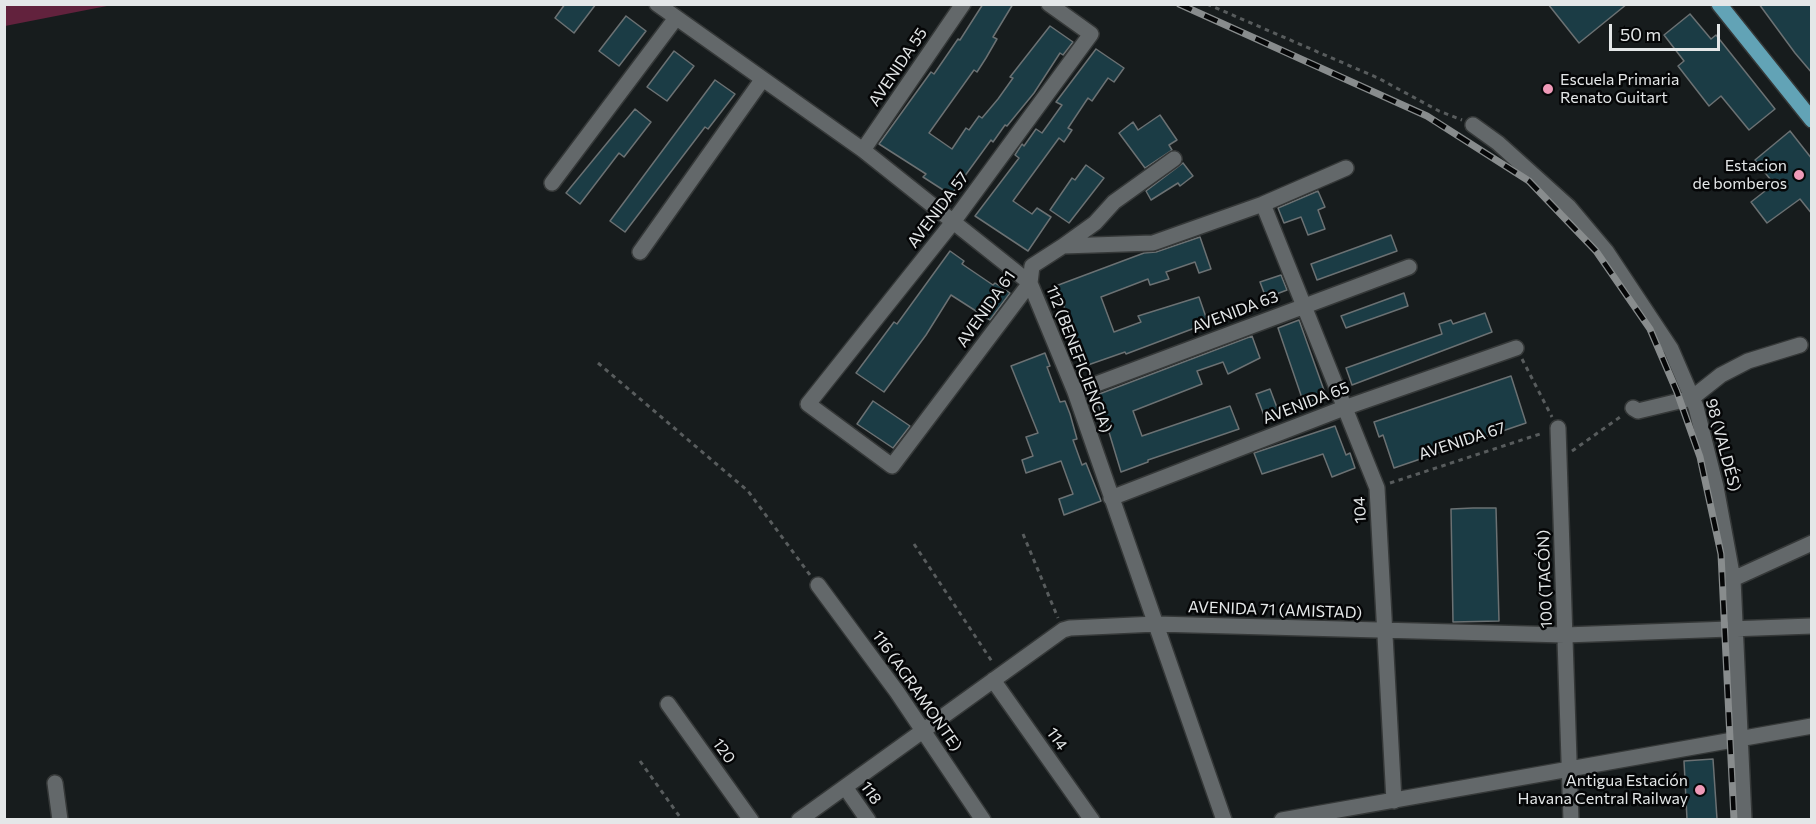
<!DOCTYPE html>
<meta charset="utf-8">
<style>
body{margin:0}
#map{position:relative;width:1816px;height:824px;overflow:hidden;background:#171c1d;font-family:Commissioner,sans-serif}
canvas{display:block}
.frame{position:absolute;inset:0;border:6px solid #e4e7e8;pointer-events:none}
.scale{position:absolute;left:1609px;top:24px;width:111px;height:27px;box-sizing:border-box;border:3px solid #e4e7e8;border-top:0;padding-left:8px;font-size:18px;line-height:21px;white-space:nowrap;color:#e4e7e8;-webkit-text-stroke:4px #050607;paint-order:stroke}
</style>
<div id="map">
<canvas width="1816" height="824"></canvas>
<div class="frame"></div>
<div class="scale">50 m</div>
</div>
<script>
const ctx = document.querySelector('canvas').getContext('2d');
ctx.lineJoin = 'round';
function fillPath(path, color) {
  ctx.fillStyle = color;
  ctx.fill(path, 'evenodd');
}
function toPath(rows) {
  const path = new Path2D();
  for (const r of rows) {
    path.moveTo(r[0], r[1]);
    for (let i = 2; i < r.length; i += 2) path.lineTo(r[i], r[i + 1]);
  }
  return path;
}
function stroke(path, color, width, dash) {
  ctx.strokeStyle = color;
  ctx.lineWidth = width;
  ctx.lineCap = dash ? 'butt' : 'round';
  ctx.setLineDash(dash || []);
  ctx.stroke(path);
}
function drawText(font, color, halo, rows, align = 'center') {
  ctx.font = font + ' Commissioner,sans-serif';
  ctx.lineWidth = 5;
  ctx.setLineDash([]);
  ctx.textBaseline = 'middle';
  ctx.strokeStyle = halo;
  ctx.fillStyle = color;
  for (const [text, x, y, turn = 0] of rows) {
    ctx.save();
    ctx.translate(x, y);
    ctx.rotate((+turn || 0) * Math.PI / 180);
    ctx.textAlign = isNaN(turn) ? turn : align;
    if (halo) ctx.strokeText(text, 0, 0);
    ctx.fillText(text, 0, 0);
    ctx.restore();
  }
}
const green = toPath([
 [5,4,112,4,112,5,5,26]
]);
const building = toPath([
 [565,4,596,4,574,33,555,18,565,4],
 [983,4,1013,4,993,37,997,39,986,58,977,72,974,70,929,133,952,149,966,128,969,130,979,116,982,118,998,99,1013,78,1010,77,1050,26,1073,42,1063,55,1060,53,1034,93,1007,126,1005,125,993,142,991,140,951,195,923,177,926,174,879,144,931,72,934,74,958,39,960,40,983,4],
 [1548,4,1627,4,1579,43,1548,4],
 [1759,4,1812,4,1812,73,1795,53,1759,4],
 [1690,14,1711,39,1716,35,1775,109,1749,130,1721,96,1709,106,1678,66,1684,61,1664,35,1690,14],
 [626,16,646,31,619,66,599,51,626,16],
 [1096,49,1124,68,1114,82,1108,78,1092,101,1088,98,1068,128,1072,130,1064,142,1059,138,1013,201,1032,214,1037,208,1051,217,1028,251,975,216,1019,158,1015,155,1022,144,1024,146,1036,129,1042,133,1062,105,1056,102,1096,49],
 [674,51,694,66,667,101,647,87,674,51],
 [715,80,735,94,708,129,705,127,625,232,610,221,715,80],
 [635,109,651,122,624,157,619,153,580,204,566,193,635,109],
 [1160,115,1177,140,1169,145,1172,150,1145,168,1119,133,1133,122,1138,130,1160,115],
 [1790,131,1812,159,1812,214,1800,199,1767,223,1751,202,1774,184,1755,160,1790,131],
 [1183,163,1193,176,1180,186,1178,183,1151,200,1146,191,1183,163],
 [1086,165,1104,178,1069,223,1050,210,1072,178,1075,180,1086,165],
 [1318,191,1325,207,1318,210,1325,229,1308,235,1301,217,1284,223,1278,208,1318,191],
 [1391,235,1397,251,1317,280,1311,264,1391,235],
 [1200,237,1211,269,1199,273,1195,262,1166,272,1169,279,1150,285,1148,279,1101,297,1114,332,1141,322,1138,316,1199,297,1208,323,1126,354,1125,352,1085,366,1071,332,1073,332,1062,301,1059,302,1053,287,1144,253,1156,252,1200,237],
 [950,251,964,261,962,264,993,285,995,283,1010,293,990,320,951,295,926,335,884,392,856,373,894,322,897,324,950,251],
 [1281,275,1287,290,1266,298,1260,282,1281,275],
 [1404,293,1408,306,1346,328,1341,316,1404,293],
 [1485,313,1492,332,1352,385,1346,368,1442,334,1439,324,1451,320,1453,324,1485,313],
 [1299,320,1326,396,1304,404,1278,328,1299,320],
 [1252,336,1260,358,1228,374,1223,362,1197,371,1202,384,1133,411,1142,436,1230,406,1239,429,1148,460,1148,462,1121,472,1108,429,1094,396,1252,336],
 [1045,353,1050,366,1047,367,1060,402,1065,401,1070,414,1077,439,1073,440,1082,465,1086,463,1101,501,1064,515,1059,499,1073,494,1061,461,1026,473,1022,460,1033,456,1026,437,1038,433,1011,366,1045,353],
 [1511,376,1526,423,1394,468,1383,435,1379,437,1374,422,1511,376],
 [1270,389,1279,413,1265,418,1256,394,1270,389],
 [873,401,910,426,893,448,857,424,873,401],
 [1335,426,1346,455,1350,453,1355,468,1332,477,1323,454,1262,474,1254,453,1335,426],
 [1473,508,1496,508,1499,621,1453,622,1451,509,1473,508],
 [1713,759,1717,819,1687,819,1684,761,1713,759]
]);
const path = toPath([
 [1207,4,1378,78,1439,111,1462,120],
 [1522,359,1552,417],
 [598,363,748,491,810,575],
 [1572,451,1623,415],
 [1390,483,1543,433],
 [1023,534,1058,618],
 [914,544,993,663],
 [640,761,682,820]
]);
const minor = toPath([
 [657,4,863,150,1030,283,1075,392,1224,820],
 [1049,4,1091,34,953,222,808,404,892,466,1030,283,1032,266,1063,246,1153,243,1263,204,1346,168],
 [1473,125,1498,143,1569,207,1606,251,1671,349,1696,407,1716,487,1733,579,1744,820],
 [863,150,963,4],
 [552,183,676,18],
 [1263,204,1377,488,1394,801],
 [1063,246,1095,223,1114,202,1174,159],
 [640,252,762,80],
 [1075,392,1409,267],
 [1633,408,1638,411,1692,398,1721,375,1748,361,1800,345],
 [1558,428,1571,820],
 [1111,498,1344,408,1516,348],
 [1733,579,1812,543],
 [818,585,897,692,983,820],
 [993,680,1092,820],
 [668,704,751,820],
 [55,783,60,820],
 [845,787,868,820],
 [799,820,1063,630,1070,628,1156,624,1565,635,1812,626],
 [1282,820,1812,726]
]);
const major = toPath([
 [1719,4,1812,120]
]);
const rail = toPath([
 [1179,4,1427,116,1529,181,1596,251,1650,329,1677,392,1700,457,1721,554,1734,820]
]);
const markers = [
 [1548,89,6,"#ef9ab8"],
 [1799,175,6,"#ef9ab8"],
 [1700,790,6,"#ef9ab8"]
];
const streetNames = [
 ["AVENIDA 55",898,67,-56],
 ["AVENIDA 57",938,210,-53],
 ["AVENIDA 61",986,309,-55],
 ["AVENIDA 63",1235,312,-21],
 ["112 (BENEFICIENCIA)",1079,359,69],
 ["AVENIDA 65",1306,403,-21],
 ["AVENIDA 67",1462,441,-18],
 ["98 (VALDÉS)",1723,445,75],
 ["104",1360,510,-93],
 ["100 (TACÓN)",1545,579,-92],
 ["AVENIDA 71 (AMISTAD)",1275,610,2],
 ["116 (AGRAMONTE)",917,691,55],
 ["114",1057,739,55],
 ["120",724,751,54],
 ["118",871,793,55]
];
const poiNames = [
 ["Escuela Primaria",1560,80,"left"],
 ["Renato Guitart",1560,98,"left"],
 ["Estacion",1787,166],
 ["de bomberos",1787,184],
 ["Antigua Estación",1688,781],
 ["Havana Central Railway",1688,799]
];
fillPath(green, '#62223d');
fillPath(building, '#1b3c45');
stroke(building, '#6b7173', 1.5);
stroke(minor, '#353838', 18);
stroke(major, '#353838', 18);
stroke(path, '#585c5d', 3, [4.5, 4.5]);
stroke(minor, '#63686a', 15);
stroke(major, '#62a3b6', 15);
stroke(rail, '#888c8d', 7);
stroke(rail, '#050607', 4.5, [14]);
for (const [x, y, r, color] of markers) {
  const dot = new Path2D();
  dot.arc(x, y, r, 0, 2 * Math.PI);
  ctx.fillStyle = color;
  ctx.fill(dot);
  stroke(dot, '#050607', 2);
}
drawText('16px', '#e4e7e8', '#050607', streetNames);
drawText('16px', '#e4e7e8', '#050607', poiNames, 'right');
</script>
